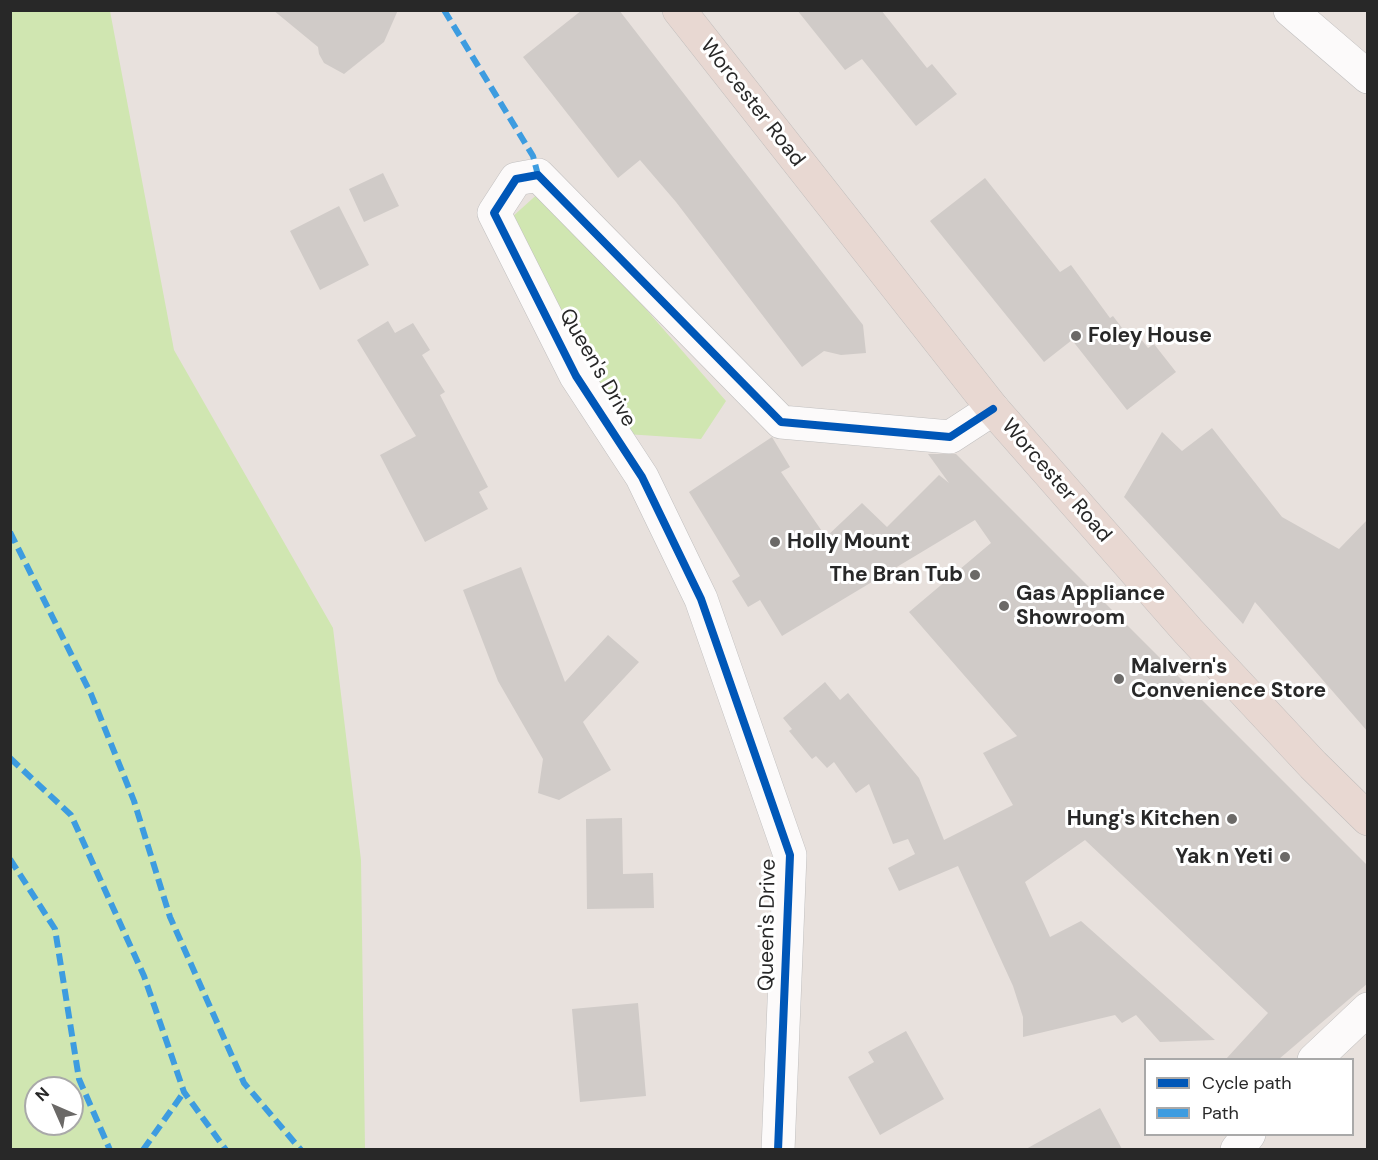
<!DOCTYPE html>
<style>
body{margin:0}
#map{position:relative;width:1378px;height:1160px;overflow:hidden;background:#e8e1dd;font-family:"DM Sans",sans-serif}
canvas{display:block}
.frame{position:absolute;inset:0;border:12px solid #282828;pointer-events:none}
.legend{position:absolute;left:1144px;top:1058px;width:210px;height:78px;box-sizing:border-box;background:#fff;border:2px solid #a9a9a9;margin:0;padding:8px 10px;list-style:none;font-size:18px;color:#282828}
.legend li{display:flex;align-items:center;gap:12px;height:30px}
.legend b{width:30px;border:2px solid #a9a9a9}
.north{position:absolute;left:24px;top:1076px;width:60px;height:60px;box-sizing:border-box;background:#fff;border:2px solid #a9a9a9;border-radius:50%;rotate:315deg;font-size:16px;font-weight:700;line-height:24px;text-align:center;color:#282828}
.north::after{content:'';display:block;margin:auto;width:21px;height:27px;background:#6b6967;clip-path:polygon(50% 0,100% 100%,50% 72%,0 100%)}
</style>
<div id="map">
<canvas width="1378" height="1160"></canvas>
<div class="frame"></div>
<ul class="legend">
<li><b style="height:8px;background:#0057b8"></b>Cycle path</li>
<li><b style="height:8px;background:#3d9ce0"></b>Path</li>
</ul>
<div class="north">N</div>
</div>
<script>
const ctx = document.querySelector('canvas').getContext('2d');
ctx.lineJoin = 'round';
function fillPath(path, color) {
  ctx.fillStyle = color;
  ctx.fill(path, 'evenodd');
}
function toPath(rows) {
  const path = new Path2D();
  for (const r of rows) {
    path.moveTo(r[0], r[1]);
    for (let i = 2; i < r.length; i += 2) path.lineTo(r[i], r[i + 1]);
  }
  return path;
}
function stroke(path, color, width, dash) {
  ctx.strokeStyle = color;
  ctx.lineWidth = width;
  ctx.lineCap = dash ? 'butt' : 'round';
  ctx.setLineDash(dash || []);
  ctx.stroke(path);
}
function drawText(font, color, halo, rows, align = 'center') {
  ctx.font = font + ' "DM Sans",sans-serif';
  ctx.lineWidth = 6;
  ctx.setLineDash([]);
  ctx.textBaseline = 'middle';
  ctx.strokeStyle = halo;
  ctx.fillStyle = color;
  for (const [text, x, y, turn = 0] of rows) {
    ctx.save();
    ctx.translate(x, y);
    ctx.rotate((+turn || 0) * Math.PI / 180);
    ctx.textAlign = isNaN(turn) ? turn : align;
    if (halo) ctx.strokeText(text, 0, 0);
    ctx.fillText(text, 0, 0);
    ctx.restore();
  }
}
const green = toPath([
 [11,10,110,11,174,350,333,628,361,860,365,1149,11,1149],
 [36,1088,72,1088,72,1124,36,1124],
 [542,190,726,401,701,439,626,434,511,218]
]);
const building = toPath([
 [273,10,398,10,384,42,344,74,324,63,319,54,318,47],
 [582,10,619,10,863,325,866,353,841,355,824,351,802,367,676,202,640,160,618,178,523,57],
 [797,10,881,10,927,68,932,64,957,94,916,126,862,59,845,70],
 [383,173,399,206,364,222,349,189],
 [985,178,1060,272,1071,265,1110,318,1113,316,1134,344,1141,339,1148,348,1154,344,1176,372,1127,410,1072,340,1044,362,930,221],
 [339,206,369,265,320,290,290,231],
 [388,321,395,333,413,323,430,350,422,355,445,392,440,395,488,487,479,492,488,509,425,542,380,455,416,436,357,340],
 [1212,428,1282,517,1339,549,1368,519,1368,732,1255,602,1243,624,1124,497,1162,432,1182,451],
 [772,437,790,467,781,472,826,537,862,503,887,527,939,475,949,483,928,454,956,454,1368,866,1368,983,1279,1059,1226,1059,1268,1013,1085,840,1025,882,1050,937,1081,921,1215,1040,1160,1042,1136,1015,1122,1023,1115,1015,1023,1037,1023,1017,1013,986,958,866,899,891,888,868,915,854,908,839,893,844,869,784,856,793,834,762,827,768,816,756,812,759,789,731,792,729,783,718,825,682,840,700,848,693,919,778,944,840,1013,805,983,753,1017,736,909,612,991,543,975,520,782,636,760,600,748,607,732,581,740,576,689,492],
 [521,567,565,682,608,635,639,662,583,722,611,770,559,800,538,793,543,759,498,681,463,590],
 [622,818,623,874,653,873,654,908,587,909,586,819],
 [638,1003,646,1096,580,1102,572,1009],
 [906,1031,944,1099,880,1135,848,1077,874,1062,868,1052],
 [1100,1108,1122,1149,1026,1149]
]);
const minor = toPath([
 [1290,10,1368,77],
 [1314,1060,1368,1009],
 [778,1150,790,855,701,599,642,477,576,376,494,213,516,179,538,175,781,422,950,437,993,409],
 [1237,1150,1249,1134]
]);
const highway = toPath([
 [679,10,993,409,1188,631,1313,765,1368,819]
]);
const quiet = toPath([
 [444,10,533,156,538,175],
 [10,532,91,694,134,801,170,917,244,1083,301,1150],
 [10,758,71,815,144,976,184,1092,226,1150],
 [10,859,55,929,79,1079,110,1150],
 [143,1150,184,1092]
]);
const cycleway = toPath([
 [778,1150,790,855,701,599,642,477,576,376,494,213,516,179,538,175,781,422,950,437,993,409]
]);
const markers = [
 [1076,336,6,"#6b6967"],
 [775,542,6,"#6b6967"],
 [975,575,6,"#6b6967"],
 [1004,606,6,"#6b6967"],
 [1119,679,6,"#6b6967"],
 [1232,819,6,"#6b6967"],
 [1285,857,6,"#6b6967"]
];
const streetNames = [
 ["Worcester Road",752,103,52],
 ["Queen's Drive",597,368,60],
 ["Worcester Road",1056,481,49],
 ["Queen's Drive",768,925,-89]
];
const poiNames = [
 ["Foley House",1088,336],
 ["Holly Mount",787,542],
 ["The Bran Tub",963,575,"right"],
 ["Gas Appliance",1016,594],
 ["Showroom",1016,618],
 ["Malvern's",1131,667],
 ["Convenience Store",1131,691],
 ["Hung's Kitchen",1220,819,"right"],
 ["Yak n Yeti",1273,857,"right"]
];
fillPath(green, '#d0e6b1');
fillPath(building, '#d0cbc8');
stroke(minor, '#c0bfbf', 34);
stroke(highway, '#c0bdbc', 34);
stroke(minor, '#fcfafa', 33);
stroke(highway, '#e8d8d2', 33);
stroke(quiet, '#3d9ce0', 6, [12, 6]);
stroke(cycleway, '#0057b8', 8);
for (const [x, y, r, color] of markers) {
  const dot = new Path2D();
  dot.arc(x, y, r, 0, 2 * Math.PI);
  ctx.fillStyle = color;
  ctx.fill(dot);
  stroke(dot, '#fff', 2);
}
drawText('21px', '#282828', '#fff', streetNames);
drawText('bold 21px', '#282828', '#fff', poiNames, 'left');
</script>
